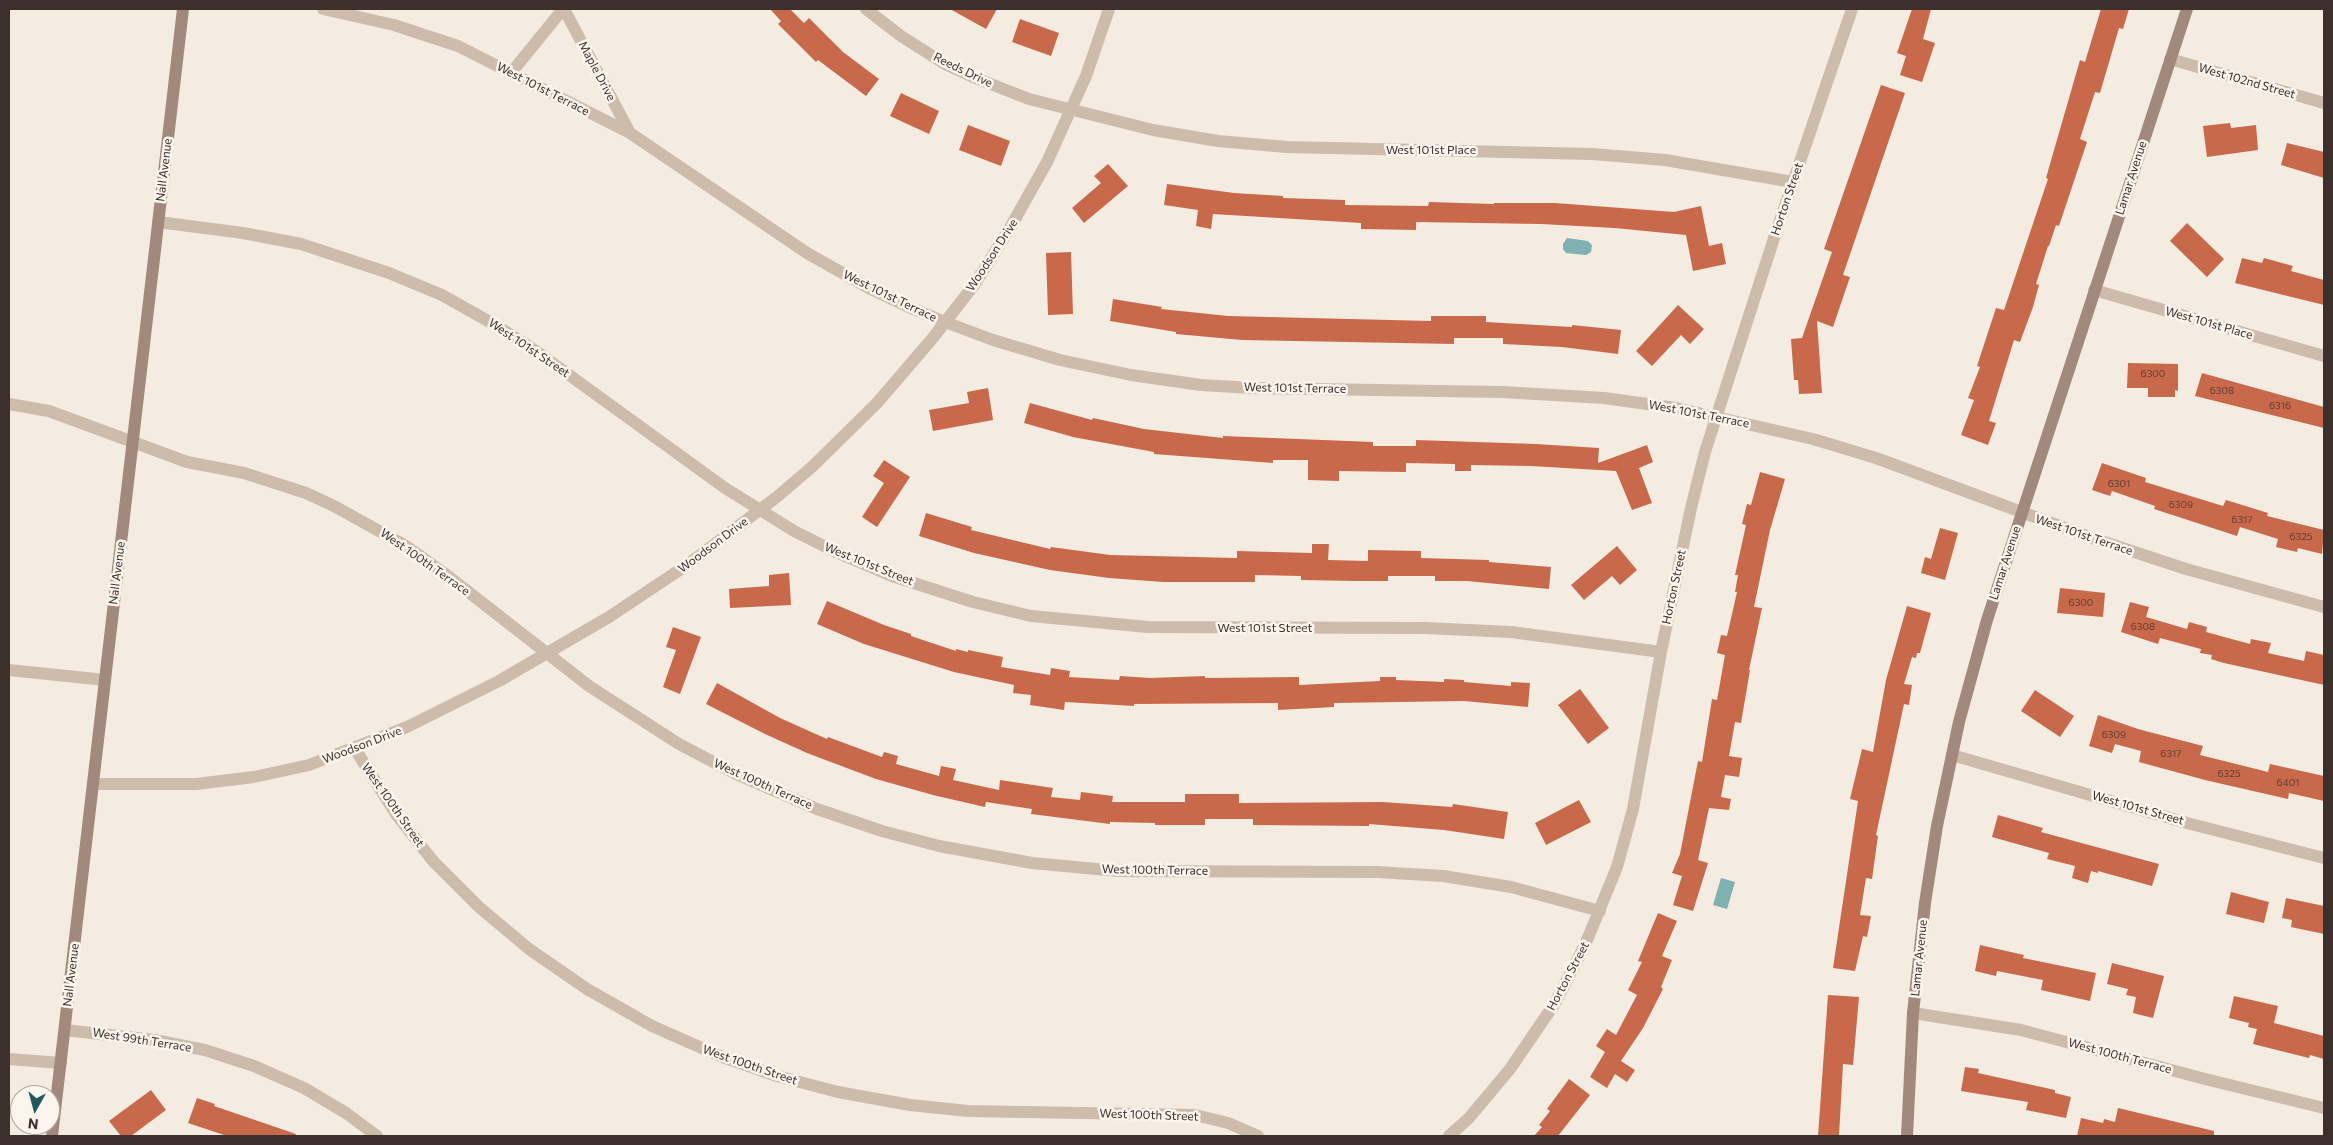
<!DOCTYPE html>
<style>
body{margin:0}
#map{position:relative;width:2333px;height:1145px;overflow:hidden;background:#f4ebe1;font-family:Commissioner,sans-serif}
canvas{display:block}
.frame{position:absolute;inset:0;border:10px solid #3b302b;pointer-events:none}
.north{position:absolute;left:10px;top:1085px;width:50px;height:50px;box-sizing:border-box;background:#fbf5ee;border:1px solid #aea6a0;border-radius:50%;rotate:187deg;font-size:14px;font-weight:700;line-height:20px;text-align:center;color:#3b302b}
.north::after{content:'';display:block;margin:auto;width:18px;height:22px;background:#1f5a5e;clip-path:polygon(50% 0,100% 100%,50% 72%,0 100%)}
</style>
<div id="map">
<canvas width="2333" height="1145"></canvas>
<div class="frame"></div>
<div class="north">N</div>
</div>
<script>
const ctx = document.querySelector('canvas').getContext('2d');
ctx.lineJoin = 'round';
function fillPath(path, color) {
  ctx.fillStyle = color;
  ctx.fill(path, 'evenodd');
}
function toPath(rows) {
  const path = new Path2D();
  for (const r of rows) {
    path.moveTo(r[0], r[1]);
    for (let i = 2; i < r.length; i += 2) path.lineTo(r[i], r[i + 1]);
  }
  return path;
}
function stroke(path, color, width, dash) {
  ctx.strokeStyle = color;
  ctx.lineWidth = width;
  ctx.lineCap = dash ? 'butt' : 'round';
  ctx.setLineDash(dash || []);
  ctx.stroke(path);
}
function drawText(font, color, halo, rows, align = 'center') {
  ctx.font = font + ' Commissioner,sans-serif';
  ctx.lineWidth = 5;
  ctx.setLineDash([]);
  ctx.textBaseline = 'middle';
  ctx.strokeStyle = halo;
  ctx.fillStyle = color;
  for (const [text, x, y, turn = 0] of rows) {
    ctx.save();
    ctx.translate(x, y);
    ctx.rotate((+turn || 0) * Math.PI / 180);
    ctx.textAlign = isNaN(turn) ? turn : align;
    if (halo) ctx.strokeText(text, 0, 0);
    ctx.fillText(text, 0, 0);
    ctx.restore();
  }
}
const water = toPath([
 [1567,238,1588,241,1592,245,1591,252,1586,255,1566,253,1563,249,1563,244],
 [1721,878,1735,882,1727,909,1713,905]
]);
const building = toPath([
 [770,9,790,9,804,23,809,18,843,52,879,79,866,96,818,60,816,62,778,24,781,21],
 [950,9,997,9,986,29],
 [1912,9,1931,9,1923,39,1935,43,1922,82,1900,75,1906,56,1897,53],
 [2101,9,2129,9,2123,29,2119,28,2100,93,2095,92,2080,139,2087,142,2059,226,2056,225,2049,246,2048,246,2036,284,2039,285,2033,307,2020,342,2014,340,1989,421,1996,423,1988,445,1961,435,1974,400,1968,398,1980,367,1977,366,1996,308,2004,310,2048,179,2046,178,2080,60,2085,62],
 [1020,19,1059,33,1051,56,1012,42],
 [1881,85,1905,93,1843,275,1850,277,1833,327,1817,321,1822,393,1799,394,1798,380,1794,380,1791,339,1802,338,1832,252,1824,249],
 [901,93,939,111,929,134,890,116],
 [2230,123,2231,128,2256,125,2258,150,2207,157,2203,126],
 [968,125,1010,141,1001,166,959,150],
 [2287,143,2324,152,2324,178,2281,165],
 [1108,164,1128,186,1084,223,1072,208,1101,183,1094,176],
 [1167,184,1234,193,1283,196,1283,198,1345,200,1345,205,1428,206,1429,202,1494,204,1494,203,1555,203,1674,212,1701,206,1709,246,1722,243,1726,264,1693,271,1686,235,1615,228,1541,224,1416,222,1416,230,1361,229,1361,223,1213,214,1211,229,1196,226,1198,210,1164,205],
 [2187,223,2224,259,2207,277,2170,241],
 [1071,252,1073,314,1048,315,1046,253],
 [2242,258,2262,263,2264,258,2293,266,2291,271,2324,280,2324,305,2235,283],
 [1113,299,1162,307,1161,309,1228,316,1431,321,1431,316,1486,316,1486,322,1572,327,1572,325,1621,330,1618,354,1562,347,1503,344,1503,338,1454,338,1454,344,1242,340,1176,334,1176,332,1110,321],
 [1678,305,1704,329,1690,344,1681,335,1652,366,1636,351],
 [2128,363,2178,364,2178,391,2175,390,2175,397,2148,397,2148,388,2127,388],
 [2202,373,2324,407,2324,428,2195,396],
 [988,388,993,420,933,431,929,410,969,403,967,392],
 [1030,403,1092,420,1093,418,1144,429,1223,438,1223,436,1373,442,1373,446,1416,446,1416,440,1536,444,1599,448,1598,463,1647,445,1653,462,1639,468,1652,503,1632,510,1616,471,1531,466,1471,465,1471,471,1455,471,1455,464,1406,463,1406,472,1339,471,1339,481,1308,480,1308,460,1273,460,1273,463,1154,454,1154,452,1073,437,1024,423],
 [884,460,910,477,877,527,862,517,884,483,873,476],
 [2102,463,2146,478,2145,482,2223,506,2226,500,2268,513,2267,516,2324,530,2322,554,2298,548,2297,552,2276,547,2278,539,2240,527,2237,536,2154,509,2155,506,2112,491,2110,496,2092,490],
 [1760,472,1785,479,1770,530,1754,607,1762,608,1749,670,1750,670,1741,723,1735,722,1729,756,1742,758,1739,777,1725,775,1721,797,1731,799,1729,810,1709,808,1698,860,1708,863,1693,911,1673,905,1682,876,1672,873,1680,854,1698,761,1702,762,1712,699,1717,700,1725,655,1717,653,1721,635,1727,636,1737,592,1735,592,1738,575,1735,575,1746,525,1742,524,1747,504,1751,505],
 [926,513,972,527,971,530,1050,549,1051,547,1110,555,1237,558,1237,551,1312,553,1312,544,1329,544,1328,560,1368,561,1368,550,1421,551,1421,558,1489,560,1489,562,1551,567,1549,589,1467,581,1435,581,1435,576,1388,576,1388,581,1357,581,1301,580,1301,576,1255,575,1255,582,1163,582,1109,578,1050,570,974,553,919,536],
 [1940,528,1958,533,1945,580,1921,573,1925,557,1931,559],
 [1617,546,1637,570,1620,585,1612,576,1584,600,1571,585],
 [789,573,791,605,730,608,729,589,769,586,769,575],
 [2060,588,2105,593,2103,617,2057,613],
 [827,601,884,625,911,634,911,636,956,651,956,649,968,652,968,650,1003,657,1001,667,1050,675,1051,668,1070,671,1069,677,1119,680,1120,676,1150,678,1205,676,1205,678,1299,677,1299,685,1380,681,1380,677,1396,677,1396,680,1444,682,1444,679,1464,680,1464,682,1511,686,1511,682,1530,683,1528,707,1464,701,1334,703,1334,707,1278,710,1278,703,1134,704,1134,706,1065,702,1064,710,1030,705,1031,695,1013,693,1014,685,954,672,864,644,817,624],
 [2130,602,2149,607,2146,617,2187,629,2189,622,2207,627,2206,632,2250,644,2251,639,2271,643,2268,653,2304,661,2306,651,2324,655,2324,685,2224,663,2211,659,2212,655,2200,653,2201,649,2160,638,2158,644,2121,632],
 [1907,606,1931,613,1920,653,1917,653,1916,658,1912,657,1904,684,1912,685,1909,705,1904,704,1876,835,1878,836,1872,879,1866,878,1860,915,1871,916,1867,937,1863,936,1855,971,1833,968,1858,801,1850,799,1862,749,1873,752,1886,680],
 [673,627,701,637,680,694,663,687,676,650,666,647],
 [717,683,780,718,827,739,828,737,882,757,884,752,898,756,896,764,939,776,941,766,956,769,953,780,999,790,1000,780,1053,788,1051,797,1080,800,1081,792,1113,796,1112,802,1185,802,1185,794,1239,794,1239,803,1383,802,1452,807,1453,804,1508,812,1504,839,1444,830,1369,824,1369,826,1253,825,1253,819,1205,819,1205,825,1155,825,1155,823,1110,822,1110,824,1031,814,1032,809,986,802,985,807,933,795,876,779,807,753,765,734,706,704],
 [1580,689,1609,728,1588,744,1558,705],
 [2035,690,2074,716,2060,737,2021,711],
 [2098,715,2138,729,2203,746,2200,755,2268,772,2270,764,2324,776,2324,801,2289,793,2288,799,2205,780,2139,762,2141,751,2115,744,2112,753,2089,746],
 [1579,800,1591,822,1546,845,1535,823],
 [1998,815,2043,828,2041,832,2159,864,2152,886,2098,871,2098,873,2091,871,2088,883,2072,878,2075,866,2047,859,2049,853,1992,837],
 [2231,892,2269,902,2264,923,2226,914],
 [2286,898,2324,906,2324,934,2291,927,2292,920,2282,918],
 [1658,913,1677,921,1662,956,1672,960,1661,987,1663,989,1643,1028,1621,1061,1635,1070,1627,1082,1615,1074,1607,1088,1590,1077,1605,1052,1596,1046,1607,1029,1616,1035,1637,995,1628,990,1642,962,1638,961],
 [1980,945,2024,955,2023,958,2096,973,2090,1001,2041,990,2043,980,1997,971,1996,976,1975,971],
 [2112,963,2164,976,2153,1018,2133,1013,2136,997,2126,995,2128,989,2107,984],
 [1828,995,1859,997,1853,1065,1843,1064,1839,1136,1818,1136],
 [2234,996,2278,1006,2274,1023,2324,1036,2324,1059,2310,1055,2309,1058,2253,1044,2257,1029,2248,1027,2249,1023,2229,1018],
 [1965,1067,1979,1069,1978,1073,2055,1090,2055,1093,2071,1097,2066,1118,2026,1110,2028,1102,1961,1091],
 [1569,1079,1590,1095,1558,1136,1534,1136,1542,1127,1539,1125,1550,1111,1547,1109],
 [151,1090,166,1110,131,1136,121,1136,109,1121],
 [197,1098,215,1104,214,1106,296,1134,295,1136,227,1136,188,1123],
 [2118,1108,2214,1131,2214,1136,2077,1136,2081,1118,2103,1123,2104,1119,2115,1122]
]);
const street = toPath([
 [323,9,394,25,458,46,630,133,807,253,869,288,911,308,945,322,993,340,1060,360,1131,375,1201,385,1252,388,1502,392,1604,398,1676,408,1813,439,1876,458,2089,537,2186,569,2324,607],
 [564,9,630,133],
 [866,9,901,36,945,64,978,79,1029,99,1153,130,1218,141,1287,147,1592,154,1665,160,1793,182],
 [2170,59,2324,103],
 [511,73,563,9],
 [158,222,243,233,301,244,389,273,442,295,497,326,536,351,725,488,794,531,836,552,892,576,973,602,1031,616,1148,627,1425,628,1511,632,1661,652],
 [2094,290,2324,356],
 [9,404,49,411,187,462,244,473,306,493,334,506,406,546,448,576,589,686,679,744,736,774,817,809,882,831,939,846,1032,863,1118,871,1377,872,1443,876,1511,887,1600,911],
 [9,670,105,680],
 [355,749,396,814,433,861,479,907,529,949,587,989,652,1026,720,1056,777,1076,838,1092,910,1105,968,1111,1195,1115,1228,1123,1258,1136],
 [1952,755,2187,823,2324,858],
 [94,784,196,784,254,777,309,765,407,727,499,681,609,617,687,565,778,496,813,466,877,403,932,339,974,285,1010,228,1047,162,1086,76,1109,9],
 [1913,1013,2021,1030,2205,1079,2324,1108],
 [65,1030,154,1040,205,1050,254,1066,304,1088,346,1113,377,1136],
 [9,1059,61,1063],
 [1449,1136,1469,1118,1510,1069,1555,1003,1585,945,1617,867,1633,809,1661,652,1691,508,1705,452,1776,232,1852,9]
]);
const secondary = toPath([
 [52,1136,183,9],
 [1907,1136,1913,1013,1925,903,1937,826,1959,722,1987,620,2187,9]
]);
const numberNames = [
 ["6300",2153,374],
 ["6308",2222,391],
 ["6316",2280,406],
 ["6301",2119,484],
 ["6309",2181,505],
 ["6317",2242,520],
 ["6325",2301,537],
 ["6300",2081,603],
 ["6308",2143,627],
 ["6309",2114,735],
 ["6317",2171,754],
 ["6325",2229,774],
 ["6401",2288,783]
];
const streetNames = [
 ["Reeds Drive",963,70,26],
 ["Maple Drive",597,71,62],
 ["West 102nd Street",2247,81,16],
 ["West 101st Terrace",543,89,27],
 ["West 101st Place",1431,150],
 ["Nall Avenue",164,170,-83],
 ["Lamar Avenue",2131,178,-72],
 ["Horton Street",1787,199,-71],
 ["Woodson Drive",992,255,-57],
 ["West 101st Terrace",890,296,26],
 ["West 101st Place",2209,323,16],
 ["West 101st Street",529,348,34],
 ["West 101st Terrace",1295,388,1],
 ["West 101st Terrace",1699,414,11],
 ["West 101st Terrace",2084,535,19],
 ["Woodson Drive",713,545,-37],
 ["West 100th Terrace",425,562,35],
 ["Lamar Avenue",2005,563,-72],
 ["West 101st Street",869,564,22],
 ["Nall Avenue",117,573,-83],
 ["Horton Street",1674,587,-78],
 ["West 101st Street",1265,628],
 ["Woodson Drive",362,745,-21],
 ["West 100th Terrace",763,784,24],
 ["West 100th Street",393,805,55],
 ["West 101st Street",2138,808,16],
 ["West 100th Terrace",1155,870,1],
 ["Lamar Avenue",1919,958,-84],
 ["Nall Avenue",71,975,-83],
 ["Horton Street",1568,976,-62],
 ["West 99th Terrace",142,1040,9],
 ["West 100th Terrace",2120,1056,15],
 ["West 100th Street",750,1065,19],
 ["West 100th Street",1149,1115,2]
];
fillPath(water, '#7fb0b2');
fillPath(building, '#c8694b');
stroke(street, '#cdbbac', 12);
stroke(secondary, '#a18a7d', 12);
drawText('10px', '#5e3e33', null, numberNames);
drawText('12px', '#3b302b', '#fbf5ee', streetNames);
</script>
